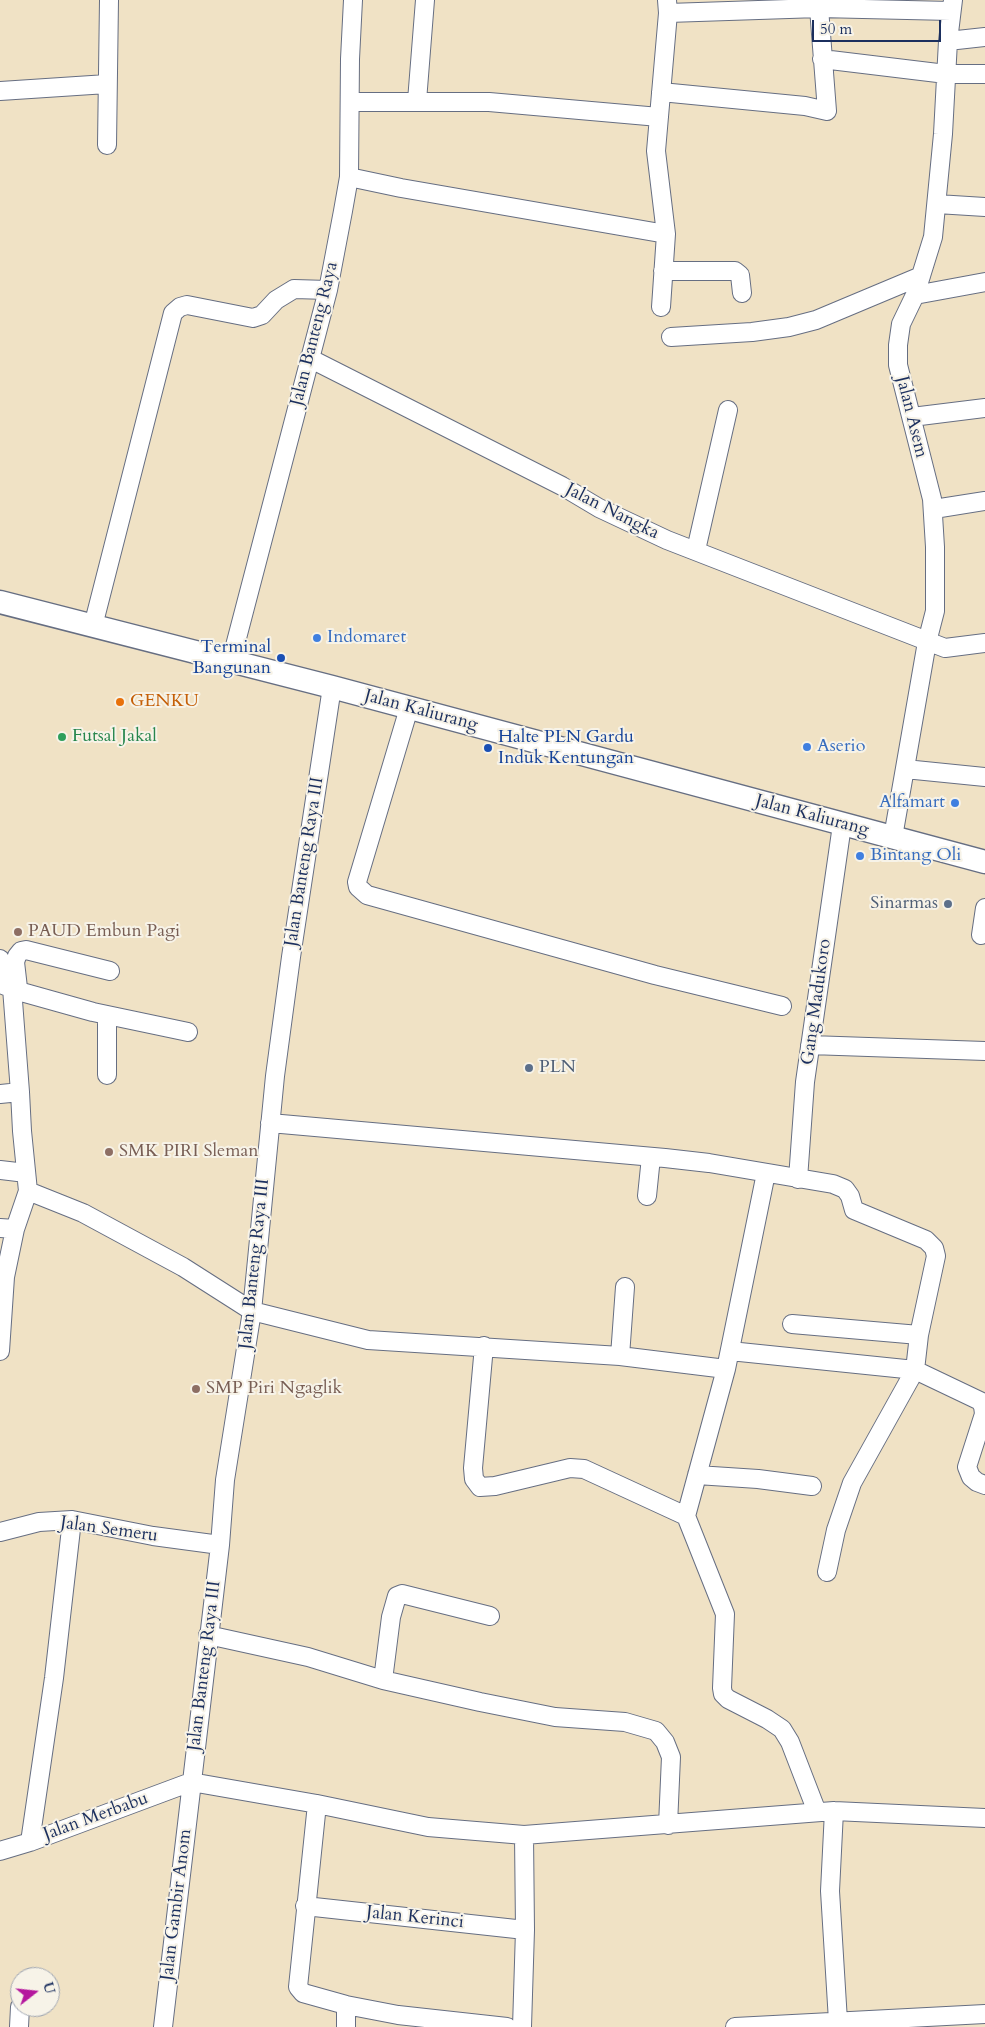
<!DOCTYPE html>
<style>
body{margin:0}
#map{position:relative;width:985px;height:2027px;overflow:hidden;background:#f0e2c5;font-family:Cardo,serif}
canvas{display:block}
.north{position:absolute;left:10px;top:1967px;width:50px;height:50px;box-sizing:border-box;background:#f7f3e8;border:1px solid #9fa5b1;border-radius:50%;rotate:74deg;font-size:14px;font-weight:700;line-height:20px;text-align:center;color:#1b2f5e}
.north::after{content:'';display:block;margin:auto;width:18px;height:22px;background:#b5179e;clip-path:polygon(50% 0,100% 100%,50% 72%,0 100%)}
.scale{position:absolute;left:812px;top:20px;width:129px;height:22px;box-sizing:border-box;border:2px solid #1b2f5e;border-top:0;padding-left:6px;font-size:15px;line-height:18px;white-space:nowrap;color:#1b2f5e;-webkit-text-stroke:4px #f7f3e8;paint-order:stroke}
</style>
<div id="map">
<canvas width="985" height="2027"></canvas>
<div class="north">U</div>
<div class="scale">50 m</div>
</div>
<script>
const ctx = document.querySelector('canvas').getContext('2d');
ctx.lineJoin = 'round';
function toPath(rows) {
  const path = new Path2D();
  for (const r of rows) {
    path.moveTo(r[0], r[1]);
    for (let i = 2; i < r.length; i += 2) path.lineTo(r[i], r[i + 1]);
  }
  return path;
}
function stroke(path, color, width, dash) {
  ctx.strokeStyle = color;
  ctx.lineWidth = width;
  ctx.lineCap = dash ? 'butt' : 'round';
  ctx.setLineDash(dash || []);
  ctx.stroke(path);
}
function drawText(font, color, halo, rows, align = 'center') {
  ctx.font = font + ' Cardo,serif';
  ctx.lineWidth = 4;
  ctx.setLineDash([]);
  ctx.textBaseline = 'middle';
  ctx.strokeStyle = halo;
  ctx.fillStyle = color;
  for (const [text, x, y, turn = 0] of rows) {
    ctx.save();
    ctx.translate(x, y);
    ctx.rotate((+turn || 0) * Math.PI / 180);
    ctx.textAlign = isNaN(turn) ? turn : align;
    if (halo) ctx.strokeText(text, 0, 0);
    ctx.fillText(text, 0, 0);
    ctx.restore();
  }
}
const minor = toPath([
 [668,13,819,8,951,11],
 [948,41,985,37],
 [822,59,946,74,985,74],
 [0,91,107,84],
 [661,92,805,106,827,111,819,8],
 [417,101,425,0],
 [350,102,489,102,659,117],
 [107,145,109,0],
 [349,177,401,188,666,234],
 [937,204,985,207],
 [663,271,735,271,740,275,742,293],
 [915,295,985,282],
 [661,307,666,234,656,151,668,13,667,0],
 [671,337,752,332,789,327,816,320,921,276],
 [309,358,562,486,599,508,667,540,945,648,985,643],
 [912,417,985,408],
 [934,509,985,501],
 [696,550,728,410],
 [93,626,173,313,180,307,187,305,253,318,262,315,276,300,294,289,328,290],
 [231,661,328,290,343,211,349,177,350,59,353,0],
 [409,708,357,882,358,887,367,895,655,975,782,1006],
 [905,769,985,777],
 [893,837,927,642,935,611,935,547,932,499,898,365,898,345,901,324,915,295,933,237,943,134,948,41,953,0],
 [981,935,985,908],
 [0,959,12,988,20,1092,22,1131,28,1191,83,1213,183,1267,252,1311,368,1340,620,1356,726,1369,766,1173],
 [3,985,18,991,93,1012,188,1032],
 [18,988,15,962,17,956,21,951,26,950,110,971],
 [107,1015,107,1075],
 [810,1045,985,1051],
 [0,1094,20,1092],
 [270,1123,665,1158,709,1163,833,1184,845,1189,850,1196,854,1210,926,1240,934,1248,936,1256,919,1335,915,1370,852,1483,836,1530,827,1572],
 [0,1170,26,1173],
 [798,1179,805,1082,842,825],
 [647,1196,651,1157],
 [0,1228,15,1229],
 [792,1324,919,1335],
 [484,1346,473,1468,474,1479,480,1487,495,1486,570,1468,584,1469,686,1516,725,1614,722,1688,723,1694,728,1699,767,1719,782,1729,790,1742,817,1812],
 [0,1351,5,1277,15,1229,28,1191],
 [730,1351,915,1370,980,1401,983,1406,984,1414,967,1467,971,1477,977,1482,985,1485],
 [620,1356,625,1287],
 [697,1475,758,1479,812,1486],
 [686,1516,726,1369],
 [0,1532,39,1522,72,1520,153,1536,220,1545],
 [208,1635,308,1657,383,1680,480,1702,555,1717,625,1722,656,1731,665,1742,671,1757,668,1825],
 [383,1680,391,1617,397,1596,402,1594,490,1616],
 [191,1782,317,1804],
 [834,1811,830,1891,838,2021],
 [30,1842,54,1678,72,1520],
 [0,1851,30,1842,191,1782],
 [305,1906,525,1930],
 [19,2027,20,2007],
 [163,2027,220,1545,225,1480,252,1311,275,1076,291,957,332,687],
 [346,2027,346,2005],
 [507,2027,398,2015,346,2005,303,1993,298,1987,317,1804,428,1827,524,1835,834,1811,985,1818],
 [522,2027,525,1930,524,1835],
 [735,2027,985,2014]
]);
const major = toPath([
 [0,602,332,687,985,862]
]);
const markers = [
 [317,638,5,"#3f7fe0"],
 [281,658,5,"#1a4fb4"],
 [120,702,5,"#e8710a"],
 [62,737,5,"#2e9e5b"],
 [807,747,5,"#3f7fe0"],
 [488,748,5,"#1a4fb4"],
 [955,803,5,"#3f7fe0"],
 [860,856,5,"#3f7fe0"],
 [948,904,5,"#5c6f8a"],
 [18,932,5,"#8d6e63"],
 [529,1068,5,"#5c6f8a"],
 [109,1152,5,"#8d6e63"],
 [196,1389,5,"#8d6e63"]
];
const streetNames = [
 ["Jalan Banteng Raya",315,334,-76],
 ["Jalan Asem",911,417,76],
 ["Jalan Nangka",612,512,27],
 ["Jalan Kaliurang",421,711,15],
 ["Jalan Kaliurang",812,816,15],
 ["Jalan Banteng Raya III",305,862,-81],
 ["Gang Madukoro",817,1002,-82],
 ["Jalan Banteng Raya III",255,1264,-84],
 ["Jalan Semeru",109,1530,8],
 ["Jalan Banteng Raya III",205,1666,-83],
 ["Jalan Merbabu",96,1817,-20],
 ["Jalan Gambir Anom",177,1905,-83],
 ["Jalan Kerinci",415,1918,6]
];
const shopNames = [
 ["Indomaret",327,638],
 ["Aserio",817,747],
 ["Alfamart",945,803,"right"],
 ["Bintang Oli",870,856]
];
const transitNames = [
 ["Terminal",271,648],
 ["Bangunan",271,669],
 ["Halte PLN Gardu",498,738,"left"],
 ["Induk Kentungan",498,759,"left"]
];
const foodNames = [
 ["GENKU",130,702]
];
const leisureNames = [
 ["Futsal Jakal",72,737]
];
const serviceNames = [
 ["Sinarmas",938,904],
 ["PLN",539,1068,"left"]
];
const educationNames = [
 ["PAUD Embun Pagi",28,932],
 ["SMK PIRI Sleman",119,1152],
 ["SMP Piri Ngaglik",206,1389]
];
stroke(minor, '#666e82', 20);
stroke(major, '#666e82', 25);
stroke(minor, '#fff', 18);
stroke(major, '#fff', 22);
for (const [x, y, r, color] of markers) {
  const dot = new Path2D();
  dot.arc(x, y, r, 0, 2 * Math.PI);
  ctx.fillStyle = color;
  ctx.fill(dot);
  stroke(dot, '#f7f3e8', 2);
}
drawText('18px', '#1b2f5e', '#f7f3e8', streetNames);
drawText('18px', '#366cbe', '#f7f3e8', shopNames, 'left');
drawText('18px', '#164399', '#f7f3e8', transitNames, 'right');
drawText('18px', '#c56008', '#f7f3e8', foodNames, 'left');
drawText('18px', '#27864d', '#f7f3e8', leisureNames, 'left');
drawText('18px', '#4e5e75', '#f7f3e8', serviceNames, 'right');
drawText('18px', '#785e54', '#f7f3e8', educationNames, 'left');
</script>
